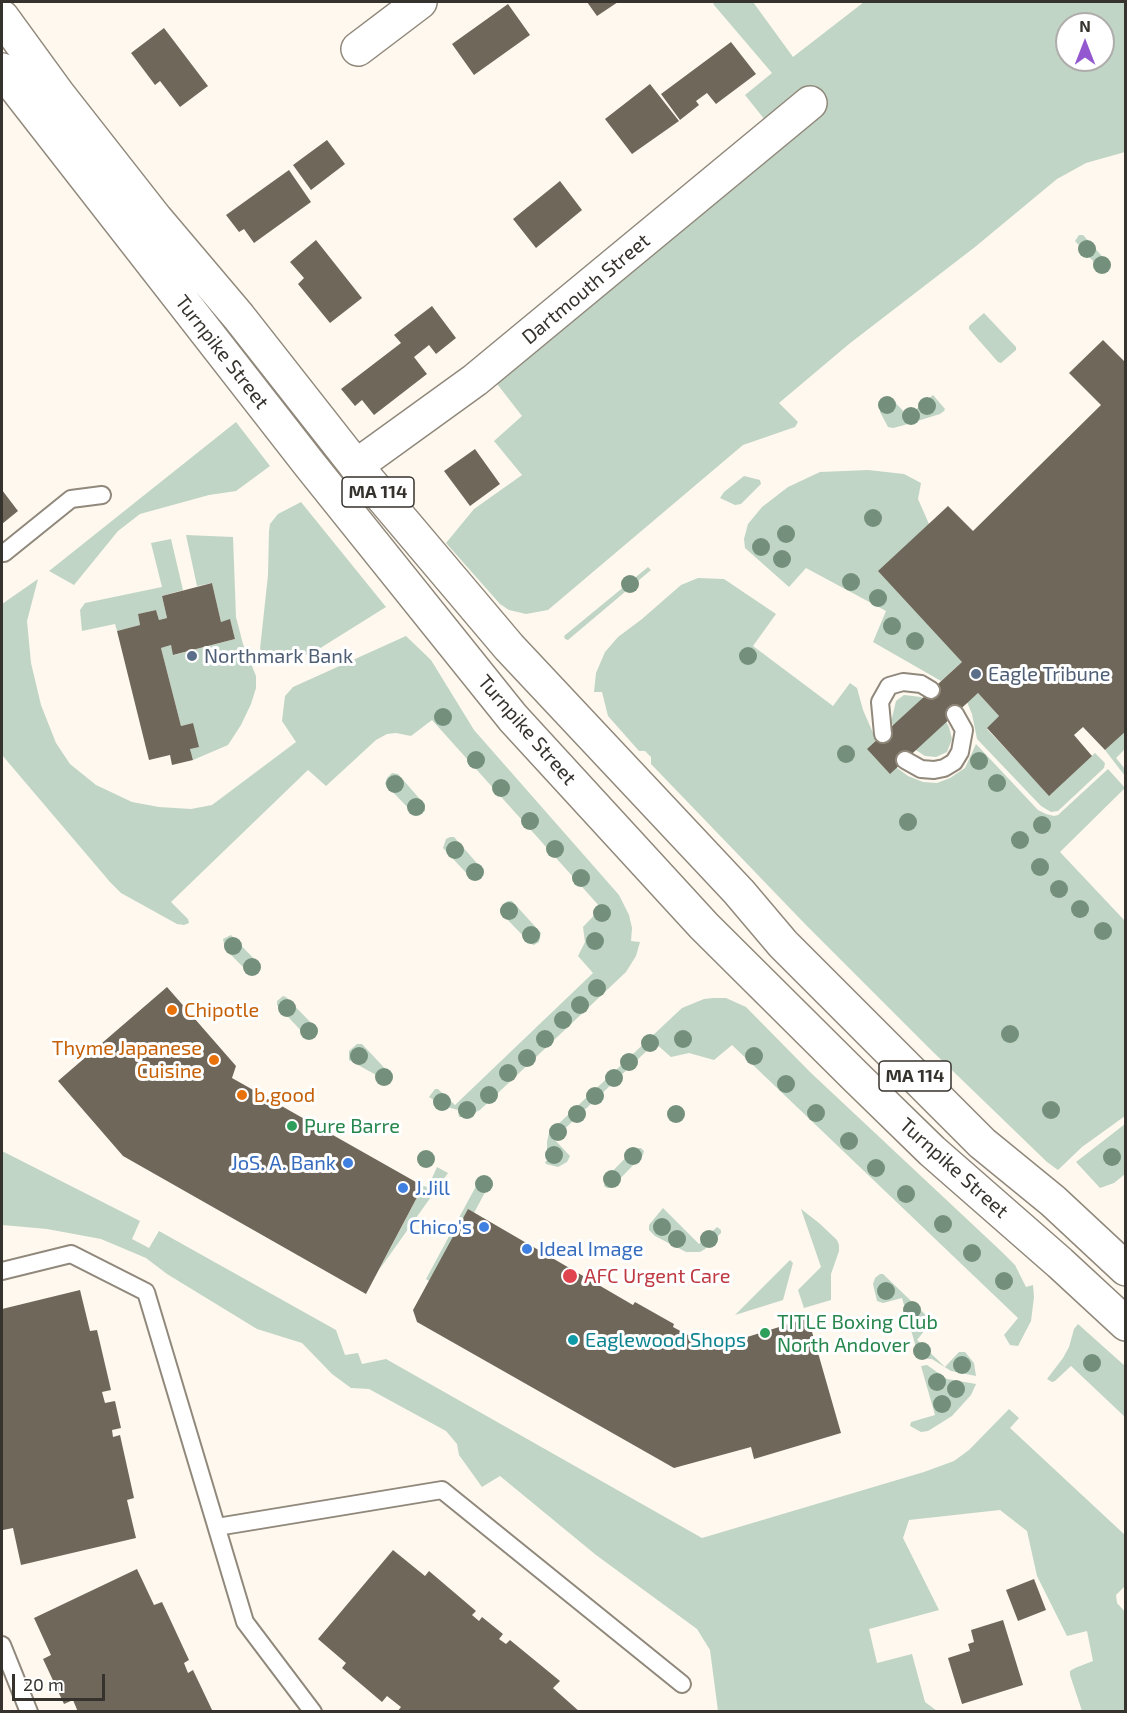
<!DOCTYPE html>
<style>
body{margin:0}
#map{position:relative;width:1127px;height:1713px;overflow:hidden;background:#fef8ef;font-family:"Exo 2",sans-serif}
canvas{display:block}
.frame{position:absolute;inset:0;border:3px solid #36322d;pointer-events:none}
.north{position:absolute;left:1055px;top:12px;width:60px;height:60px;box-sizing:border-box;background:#fff;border:2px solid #afadab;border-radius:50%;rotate:0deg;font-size:16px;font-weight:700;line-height:24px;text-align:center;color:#36322d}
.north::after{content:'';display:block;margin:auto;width:21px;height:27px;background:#9358cf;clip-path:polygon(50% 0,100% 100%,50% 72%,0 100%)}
.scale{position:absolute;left:12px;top:1674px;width:93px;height:27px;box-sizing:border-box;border:3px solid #36322d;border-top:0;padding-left:8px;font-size:18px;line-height:21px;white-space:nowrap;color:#36322d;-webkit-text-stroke:4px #fff;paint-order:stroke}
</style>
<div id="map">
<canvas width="1127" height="1713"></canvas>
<div class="frame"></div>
<div class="north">N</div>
<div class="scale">20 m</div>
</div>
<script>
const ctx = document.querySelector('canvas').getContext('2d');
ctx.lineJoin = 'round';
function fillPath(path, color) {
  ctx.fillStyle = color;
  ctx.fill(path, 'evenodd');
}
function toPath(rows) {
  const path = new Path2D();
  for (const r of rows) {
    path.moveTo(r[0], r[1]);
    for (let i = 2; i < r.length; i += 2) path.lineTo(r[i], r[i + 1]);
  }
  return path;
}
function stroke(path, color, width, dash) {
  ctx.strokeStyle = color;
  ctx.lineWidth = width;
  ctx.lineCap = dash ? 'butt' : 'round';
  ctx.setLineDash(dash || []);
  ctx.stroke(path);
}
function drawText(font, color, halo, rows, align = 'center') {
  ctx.font = font + ' "Exo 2",sans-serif';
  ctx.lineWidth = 6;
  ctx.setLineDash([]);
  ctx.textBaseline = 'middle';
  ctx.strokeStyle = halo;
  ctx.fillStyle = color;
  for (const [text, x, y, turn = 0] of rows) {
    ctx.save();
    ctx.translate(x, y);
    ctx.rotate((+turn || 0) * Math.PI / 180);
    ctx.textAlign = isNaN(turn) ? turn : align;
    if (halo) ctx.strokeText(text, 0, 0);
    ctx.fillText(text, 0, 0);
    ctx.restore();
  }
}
const green = toPath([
 [713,2,753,2,793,57,864,2,1125,2,1125,152,1086,163,1057,179,975,247,849,344,779,403,798,422,795,427,743,445,548,610,526,614,509,610,500,604,446,543,474,509,522,475,494,441,522,416,494,380,765,120,745,95,772,73,714,5],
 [1067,24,1103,24,1103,60,1067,60],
 [1079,235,1083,235,1110,265,1110,268,1105,272,1102,271,1075,241],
 [984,313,1016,347,1016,350,1001,363,998,362,969,329,969,326],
 [933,395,945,409,944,411,940,414,901,426,893,428,888,427,880,412,881,402,889,396,908,416],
 [236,422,270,466,236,491,209,495,140,514,118,531,74,585,49,571],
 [868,470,904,474,921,483,918,499,929,524,962,662,941,681,873,642,886,611,806,568,789,587,745,548,744,539,748,524,762,507,788,487,820,472],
 [744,476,760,480,761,484,741,504,735,505,720,498,724,492],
 [301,502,386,607,314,652,285,661,267,657,260,649,268,575,269,531,270,524,278,514],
 [186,535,233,537,236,617,243,644,256,676,256,688,251,704,241,725,228,745,193,760,190,749,193,723,181,726,161,648,171,645,174,655,235,639,230,620,221,622,212,583,197,586],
 [171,539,183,590,162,596,167,618,159,620,156,610,138,614,140,625,117,631,115,624,82,631,80,610,85,603,162,587,151,543],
 [648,567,651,570,568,640,565,639,564,636],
 [698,578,724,579,776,614,753,646,833,706,850,683,857,688,863,710,877,742,889,762,908,776,923,782,937,783,950,778,965,768,976,744,1038,810,1046,814,1054,816,1058,815,1108,769,1125,788,1060,852,1125,921,1125,1116,1082,1147,1058,1170,1047,1162,929,1048,806,925,651,764,651,757,645,751,639,751,608,716,602,692,594,692,596,673,605,652,618,637,642,619,681,585],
 [38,579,27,621,31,663,41,705,56,743,70,764,96,785,132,802,159,807,191,809,212,805,296,742,282,721,285,696,293,687,406,636,431,660,474,730,619,895,629,915,632,928,631,941,640,942,636,956,626,972,480,1110,468,1116,459,1117,458,1110,443,1106,429,1097,435,1089,438,1089,455,1105,593,973,578,956,585,942,583,927,601,908,432,720,411,736,396,733,387,734,376,740,326,786,308,770,171,902,188,919,189,923,184,925,177,924,121,893,110,882,2,755,2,604],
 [978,693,999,716,987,729,1049,795,1095,753,1105,763,1104,768,1058,811,1051,812,1041,806,977,739,972,714,967,702],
 [904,695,921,697,932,704,942,714,949,727,952,739,947,752,936,757,925,756,905,743,891,722,896,701],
 [1125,731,1125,749,1116,758,1125,769,1125,776,1105,750],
 [392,773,398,774,425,805,425,811,419,815,414,814,385,784,387,778],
 [450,837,454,837,482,869,483,872,479,879,474,880,470,877,443,848,446,839],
 [508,901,512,901,541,933,539,942,534,945,531,944,500,912,503,904],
 [231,935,258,963,259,969,257,972,249,973,225,949,223,939],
 [283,996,286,997,316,1028,315,1036,308,1037,305,1035,277,1005,277,1001],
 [713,998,726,998,746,1007,810,1072,1002,1252,1015,1265,1026,1287,1033,1285,1034,1297,1031,1321,1018,1346,1010,1345,1004,1335,1018,1318,732,1045,714,1060,689,1053,671,1057,655,1043,554,1139,570,1156,567,1162,558,1167,546,1164,545,1162,550,1158,547,1149,547,1142,549,1133,554,1128,682,1008,704,999],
 [357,1044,362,1044,393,1077,391,1081,387,1081,349,1060,349,1051],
 [1125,1124,1125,1174,1114,1183,1100,1188,1076,1162],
 [635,1148,641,1148,644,1151,643,1155,611,1188,607,1188,604,1186,605,1179],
 [2,1151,140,1221,132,1239,149,1248,159,1231,336,1330,345,1355,358,1353,362,1364,386,1359,702,1538,924,1472,954,1461,969,1450,1009,1409,1019,1418,1010,1428,1125,1535,1125,1586,1116,1595,1117,1603,1125,1612,1125,1711,1082,1711,1070,1675,1070,1671,1075,1668,1093,1661,1087,1631,1067,1636,1037,1576,1027,1531,1000,1510,909,1520,903,1538,939,1610,869,1629,877,1663,912,1654,925,1702,937,1711,718,1711,710,1650,697,1629,596,1555,500,1476,482,1487,459,1455,457,1444,446,1431,369,1389,351,1388,332,1374,302,1343,257,1329,167,1274,146,1258,101,1239,47,1229,2,1225],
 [437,1167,448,1173,379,1270,423,1186,428,1187],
 [483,1179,491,1181,474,1213,429,1281,426,1279,475,1188],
 [663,1208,699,1244,717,1227,721,1230,721,1233,705,1249,700,1252,686,1252,655,1236,649,1230,649,1225],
 [801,1209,819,1223,837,1240,839,1245,839,1251,831,1274,831,1300,804,1308,798,1290,821,1267],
 [790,1260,793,1263,783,1300,735,1315],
 [880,1274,883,1274,932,1321,917,1340,945,1367,959,1352,965,1352,974,1363,976,1376,951,1371,932,1359,919,1358,902,1298,883,1303,877,1301,873,1284,875,1278],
 [1078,1324,1125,1366,1125,1417,1071,1366,1055,1381,1052,1382,1047,1379,1063,1358,1069,1347,1074,1329],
 [927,1365,947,1379,976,1384,971,1395,952,1416,928,1431,921,1432,910,1426,911,1422,935,1415,921,1366]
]);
const building = toPath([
 [587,2,618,2,597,16],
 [508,4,530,35,474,75,452,44],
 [164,28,208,86,180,107,160,81,155,85,131,53],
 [731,42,756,74,716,104,707,93,696,101,699,105,680,120,661,94],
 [650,84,679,121,632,154,605,119],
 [327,140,345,164,311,190,293,165],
 [289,170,311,202,254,243,244,229,239,232,226,215],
 [560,181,582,210,536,248,513,219],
 [316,240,362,298,330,323,298,284,304,278,290,262],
 [432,306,456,338,436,354,429,345,414,357,427,374,374,415,362,400,355,406,341,389,401,343,394,335],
 [1103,340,1126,363,1126,731,1105,750,1083,727,1074,735,1092,756,1049,796,987,728,999,716,978,693,890,774,867,749,962,662,878,571,948,506,973,531,1101,405,1069,373],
 [475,449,500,484,470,506,444,471],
 [2,490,18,511,2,524],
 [212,583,221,622,230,619,235,639,173,655,171,645,161,648,181,726,193,723,199,747,190,749,193,760,172,765,170,755,149,760,117,631,140,625,138,614,156,610,159,620,167,618,162,596],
 [167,987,236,1066,232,1078,423,1186,366,1294,123,1156,58,1081],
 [468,1209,633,1305,635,1302,674,1324,673,1327,712,1348,808,1318,841,1433,754,1459,751,1447,674,1468,417,1322,413,1310],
 [80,1290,90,1331,97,1330,111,1390,102,1392,105,1403,115,1401,121,1428,112,1430,113,1437,120,1435,134,1498,127,1500,136,1538,21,1565,13,1528,3,1530,2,1522,2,1309],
 [393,1550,425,1576,429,1571,476,1611,472,1615,479,1621,482,1617,503,1634,499,1639,506,1644,510,1640,560,1681,553,1688,580,1712,397,1712,401,1707,387,1696,382,1702,342,1668,346,1663,318,1639],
 [137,1569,154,1605,162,1602,189,1660,184,1663,188,1673,193,1670,213,1712,78,1712,73,1700,64,1704,43,1659,51,1655,34,1618],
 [1034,1579,1046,1610,1018,1621,1006,1590],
 [1003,1620,1023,1685,962,1704,948,1658,970,1651,968,1644,974,1642,971,1630]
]);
const service = toPath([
 [4,553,71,499,102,495],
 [883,734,880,702,889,686,903,682,921,684,931,690],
 [905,760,921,769,934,770,944,768,954,762,960,752,964,730,955,714],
 [2,1271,71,1254,146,1292,245,1622,313,1712],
 [217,1527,442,1490,682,1684],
 [2,1645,29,1712]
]);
const minor = toPath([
 [358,49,420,2],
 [356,466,475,380,810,103]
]);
const trunk = toPath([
 [2,17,58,94,156,219,239,317,356,466,509,647,739,892,783,944,982,1143,1053,1201,1126,1269],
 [2,70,310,465,513,718,704,926,855,1076,932,1151,1060,1263,1126,1324]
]);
const trees = [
 [1087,249],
 [1102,265],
 [887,405],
 [927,406],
 [911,416],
 [873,518],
 [786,534],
 [761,547],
 [782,559],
 [851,582],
 [630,584],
 [878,598],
 [892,626],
 [915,641],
 [748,656],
 [443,717],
 [846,754],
 [476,760],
 [979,761],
 [997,783],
 [395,784],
 [501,788],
 [416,807],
 [530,821],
 [908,822],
 [1042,825],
 [1020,840],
 [555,849],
 [455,850],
 [1040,867],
 [475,872],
 [581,878],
 [1059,889],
 [1080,909],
 [509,911],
 [602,913],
 [1103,931],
 [531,935],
 [595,941],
 [233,946],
 [252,967],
 [597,988],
 [580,1005],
 [287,1008],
 [563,1020],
 [309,1031],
 [1010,1034],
 [545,1039],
 [683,1039],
 [650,1043],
 [359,1056],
 [754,1056],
 [527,1058],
 [629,1062],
 [508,1073],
 [384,1077],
 [614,1078],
 [786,1084],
 [489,1095],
 [595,1096],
 [442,1102],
 [467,1110],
 [1051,1110],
 [816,1113],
 [577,1114],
 [676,1114],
 [558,1132],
 [849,1141],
 [554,1155],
 [633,1156],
 [1112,1157],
 [426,1159],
 [876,1168],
 [612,1179],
 [484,1184],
 [906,1194],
 [943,1224],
 [662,1227],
 [677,1239],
 [709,1239],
 [972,1253],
 [1004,1281],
 [886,1291],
 [912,1310],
 [922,1351],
 [1092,1363],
 [962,1365],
 [937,1382],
 [956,1389],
 [942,1404]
];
const markers = [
 [192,656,6,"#5c6f8a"],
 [976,674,6,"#5c6f8a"],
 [172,1010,6,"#e8710a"],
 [214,1060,6,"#e8710a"],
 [242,1095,6,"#e8710a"],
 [292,1126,6,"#2e9e5b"],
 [348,1163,6,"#3f7fe0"],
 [403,1188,6,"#3f7fe0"],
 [484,1227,6,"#3f7fe0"],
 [527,1249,6,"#3f7fe0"],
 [570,1276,8,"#e0444e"],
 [765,1333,6,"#2e9e5b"],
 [573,1340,6,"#0f9aa8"]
];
const shields = [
 [378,492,72],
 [915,1076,72]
];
const shieldNames = [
 ["MA 114",378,492],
 ["MA 114",915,1076]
];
const streetNames = [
 ["Dartmouth Street",586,289,-40],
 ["Turnpike Street",222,352,52],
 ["Turnpike Street",527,730,49],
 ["Turnpike Street",954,1168,42]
];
const serviceNames = [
 ["Northmark Bank",204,656],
 ["Eagle Tribune",988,674]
];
const foodNames = [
 ["Chipotle",184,1010],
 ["Thyme Japanese",202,1048,"right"],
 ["Cuisine",202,1071,"right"],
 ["b.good",254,1095]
];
const leisureNames = [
 ["Pure Barre",304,1126],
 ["TITLE Boxing Club",777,1322],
 ["North Andover",777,1345]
];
const shopNames = [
 ["JoS. A. Bank",336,1163],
 ["J.Jill",415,1188,"left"],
 ["Chico's",472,1227],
 ["Ideal Image",539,1249,"left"]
];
const healthNames = [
 ["AFC Urgent Care",584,1276]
];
const cultureNames = [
 ["Eaglewood Shops",585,1340]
];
fillPath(green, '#c0d5c5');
fillPath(building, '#70675b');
stroke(service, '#90887b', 20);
stroke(minor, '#90887b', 36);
stroke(trunk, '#90887b', 36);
stroke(service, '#fff', 16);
stroke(minor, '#fff', 33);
stroke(trunk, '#fff', 33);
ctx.fillStyle = '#74907c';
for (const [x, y] of trees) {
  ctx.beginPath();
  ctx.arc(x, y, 9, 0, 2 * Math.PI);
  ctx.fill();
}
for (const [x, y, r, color] of markers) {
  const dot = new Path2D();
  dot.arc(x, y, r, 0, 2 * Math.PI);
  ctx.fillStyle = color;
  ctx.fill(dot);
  stroke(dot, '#fff', 2);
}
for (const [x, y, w] of shields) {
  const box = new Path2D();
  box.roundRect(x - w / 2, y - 15, w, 30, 4.5);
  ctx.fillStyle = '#fff';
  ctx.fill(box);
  stroke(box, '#36322d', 1.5);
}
drawText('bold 18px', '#36322d', null, shieldNames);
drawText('20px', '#36322d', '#fff', streetNames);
drawText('20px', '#4e5e75', '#fff', serviceNames, 'left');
drawText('20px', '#c56008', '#fff', foodNames, 'left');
drawText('20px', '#27864d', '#fff', leisureNames, 'left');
drawText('20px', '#366cbe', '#fff', shopNames, 'right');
drawText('20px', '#be3a42', '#fff', healthNames, 'left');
drawText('20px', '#0d838f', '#fff', cultureNames, 'left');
</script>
